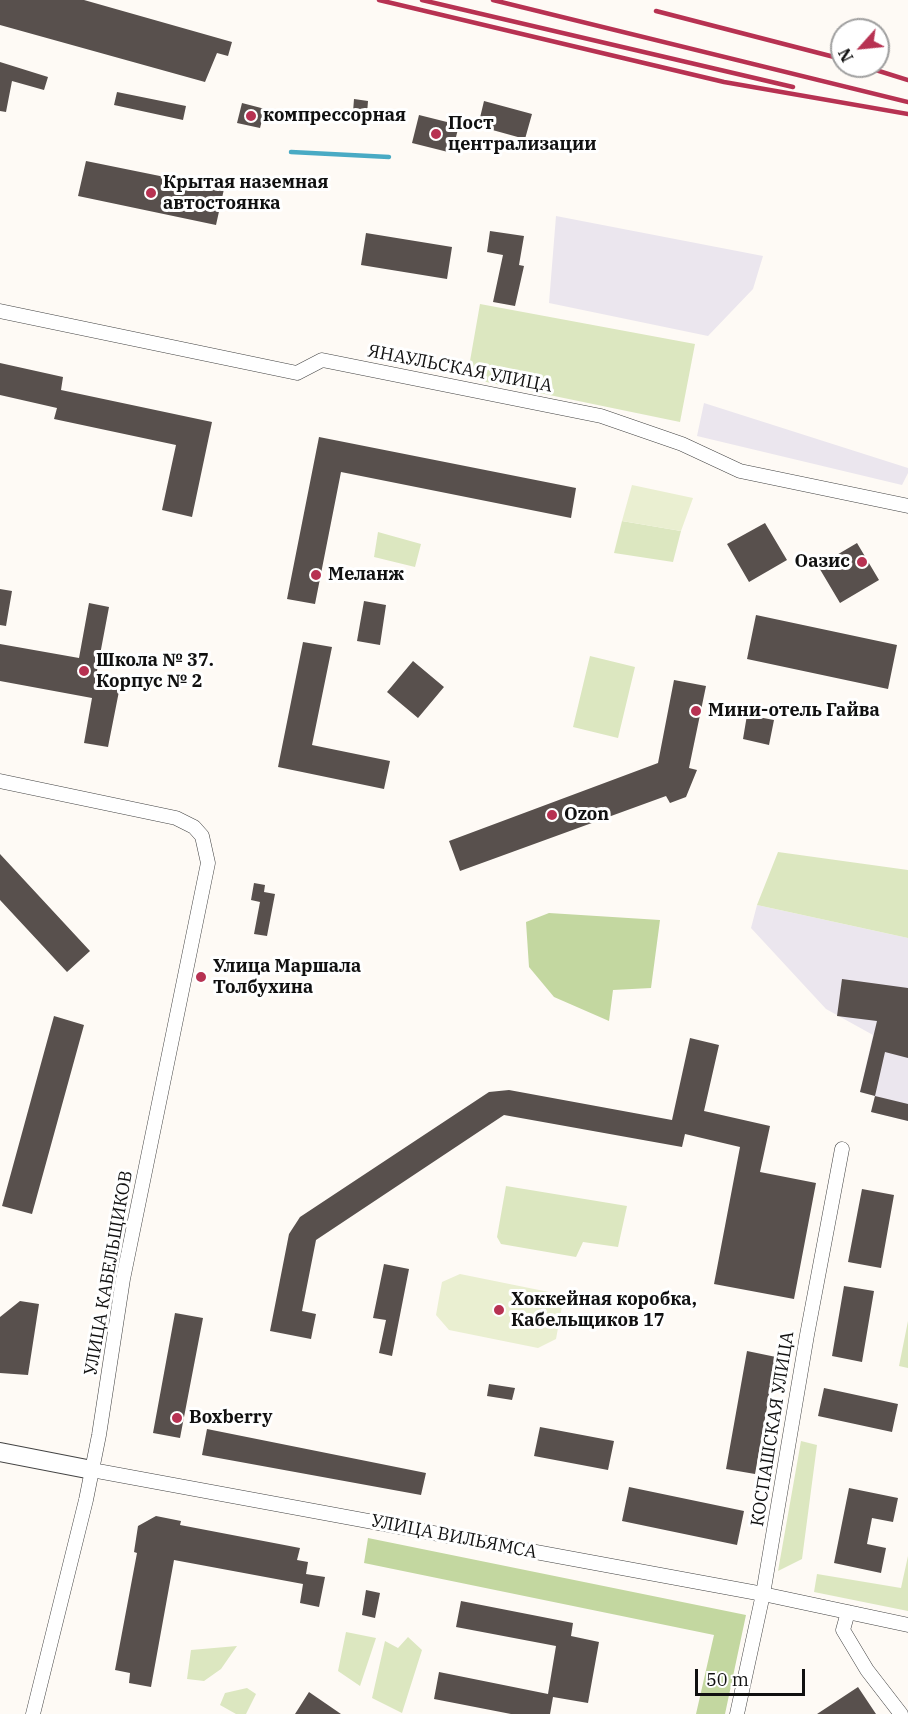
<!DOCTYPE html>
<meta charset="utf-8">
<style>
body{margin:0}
#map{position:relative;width:908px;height:1714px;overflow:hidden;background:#fefaf5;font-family:"IBM Plex Serif",serif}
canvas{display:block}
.north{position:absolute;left:830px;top:18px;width:60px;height:60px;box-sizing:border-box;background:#fff;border:2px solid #9f9f9f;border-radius:50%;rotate:243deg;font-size:16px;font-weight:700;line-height:24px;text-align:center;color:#101010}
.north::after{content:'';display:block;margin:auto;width:21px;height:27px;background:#b73252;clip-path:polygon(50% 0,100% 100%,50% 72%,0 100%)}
.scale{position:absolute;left:695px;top:1669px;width:110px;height:27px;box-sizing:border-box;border:3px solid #101010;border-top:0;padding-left:8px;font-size:18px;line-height:21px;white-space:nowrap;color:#101010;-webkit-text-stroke:4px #fff;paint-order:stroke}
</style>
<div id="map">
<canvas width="908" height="1714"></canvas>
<div class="north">N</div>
<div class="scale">50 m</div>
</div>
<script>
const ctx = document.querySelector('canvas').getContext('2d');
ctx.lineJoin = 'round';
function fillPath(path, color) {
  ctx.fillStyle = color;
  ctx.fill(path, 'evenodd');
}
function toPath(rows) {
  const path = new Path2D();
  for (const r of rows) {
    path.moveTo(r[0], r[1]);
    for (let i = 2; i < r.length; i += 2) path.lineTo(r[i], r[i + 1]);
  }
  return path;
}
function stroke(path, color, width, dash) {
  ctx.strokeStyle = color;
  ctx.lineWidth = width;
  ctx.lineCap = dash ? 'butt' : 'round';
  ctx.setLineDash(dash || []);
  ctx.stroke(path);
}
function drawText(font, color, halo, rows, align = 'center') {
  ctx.font = font + ' "IBM Plex Serif",serif';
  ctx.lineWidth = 6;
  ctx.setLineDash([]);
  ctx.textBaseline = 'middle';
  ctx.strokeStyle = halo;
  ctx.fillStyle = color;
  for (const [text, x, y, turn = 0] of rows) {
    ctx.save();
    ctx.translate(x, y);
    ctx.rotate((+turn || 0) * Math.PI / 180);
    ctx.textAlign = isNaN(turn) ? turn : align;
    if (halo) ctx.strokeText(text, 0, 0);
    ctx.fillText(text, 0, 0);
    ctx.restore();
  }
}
const industrial = toPath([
 [556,216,763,256,753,289,708,336,549,303],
 [704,403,908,468,908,473,902,485,697,436],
 [757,905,908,938,908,1121,871,1112,875,1096,860,1092,873,1035,826,1009,751,928]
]);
const green = toPath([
 [480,304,695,344,680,422,467,378],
 [622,521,681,531,673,562,614,553],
 [378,532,421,544,415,567,374,557],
 [590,656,635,667,618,738,573,727],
 [778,852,908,870,908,938,757,905],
 [506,1186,627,1206,618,1247,583,1242,576,1257,501,1244,497,1237],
 [908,1321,908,1368,899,1366],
 [801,1441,817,1445,802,1559,778,1571],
 [908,1556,908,1611,814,1592,817,1574,901,1588],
 [346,1632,376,1638,360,1686,338,1671],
 [408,1637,422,1650,402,1713,372,1698,385,1641,398,1648],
 [237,1646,221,1669,204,1681,187,1679,191,1650],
 [247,1688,256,1694,246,1714,236,1714,220,1705,225,1693]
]);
const forest = toPath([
 [549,913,660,920,651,988,613,990,609,1021,554,997,529,967,526,922],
 [368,1538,746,1615,725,1714,696,1714,714,1635,364,1563]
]);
const pitch = toPath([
 [632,485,693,498,681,531,622,521],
 [460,1274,549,1292,562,1306,556,1339,538,1348,449,1330,436,1315,439,1298,442,1282]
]);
const stream = toPath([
 [291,152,389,157]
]);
const building = toPath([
 [0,0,84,0,232,42,228,56,217,53,205,82,0,25],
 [0,62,48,77,44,90,12,81,6,112,0,111],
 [117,92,186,106,183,120,114,105],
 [354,99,368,101,367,114,353,112],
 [484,101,532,114,525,139,478,126],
 [242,103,265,109,260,128,237,123],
 [419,115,459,125,452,153,412,143],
 [86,161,224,189,216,225,78,196],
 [490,231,524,236,519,265,524,266,515,306,493,302,503,255,487,252],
 [366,233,452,247,447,279,361,265],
 [0,363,63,377,61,390,212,422,192,517,162,510,176,445,54,419,57,408,0,395],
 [319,437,576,488,571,518,341,472,315,604,287,599],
 [765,523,787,560,749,582,727,544],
 [857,543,879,580,840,603,818,566],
 [0,589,12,591,6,626,0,625],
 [364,601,386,605,380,645,357,641],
 [89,603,109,607,96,676,121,681,108,747,84,743,92,698,0,681,0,644,79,658],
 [756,615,897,645,888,689,747,659],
 [303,642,332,647,312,745,390,761,384,789,278,767],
 [413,661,444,687,418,718,387,692],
 [674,680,706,686,689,768,697,770,686,797,670,803,666,796,460,871,449,841,658,763],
 [747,715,774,720,769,745,743,739],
 [0,854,90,951,67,972,0,900],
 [254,883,265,885,264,892,275,894,267,936,254,934,260,902,251,900],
 [842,979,908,988,908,1058,885,1052,875,1096,860,1092,877,1021,837,1016],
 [54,1016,84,1025,32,1214,2,1206],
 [690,1038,719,1045,704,1111,770,1126,760,1172,816,1183,794,1299,714,1284,740,1147,685,1134,682,1147,504,1115,316,1240,302,1311,316,1314,311,1339,270,1331,289,1234,300,1217,489,1092,509,1090,672,1120],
 [875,1096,908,1104,908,1121,871,1112],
 [862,1189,894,1195,881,1268,848,1262],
 [384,1264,409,1269,392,1356,379,1353,386,1320,373,1318],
 [844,1286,874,1291,862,1362,832,1356],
 [20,1301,39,1304,28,1375,0,1373,0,1317],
 [175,1313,203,1318,180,1438,153,1433],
 [747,1351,776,1357,755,1474,726,1469],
 [489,1384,515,1388,512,1400,487,1396],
 [824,1388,898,1404,892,1432,818,1416],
 [540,1427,614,1441,608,1470,534,1456],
 [207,1429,426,1473,421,1495,202,1455],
 [629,1487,744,1511,737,1545,622,1521],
 [849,1488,898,1498,893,1522,872,1518,867,1544,886,1548,881,1573,834,1563],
 [156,1516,181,1521,180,1525,300,1548,297,1560,308,1562,306,1574,325,1577,319,1607,300,1603,303,1584,174,1560,151,1687,129,1683,130,1673,115,1670,137,1553,134,1552,138,1526],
 [366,1590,380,1593,375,1618,362,1615],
 [461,1601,573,1623,571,1636,599,1642,588,1703,553,1697,550,1714,511,1714,434,1699,439,1672,548,1694,556,1646,456,1627],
 [858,1687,876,1714,817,1714],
 [309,1692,341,1714,295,1714]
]);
const minor = toPath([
 [0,311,297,373,322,360,601,416,682,444,740,471,908,506],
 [0,781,176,818,194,827,202,836,208,863,123,1279,99,1435,86,1500,33,1714],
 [92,1470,763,1594,908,1625],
 [848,1612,843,1630,867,1670,901,1714],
 [737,1714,763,1594,807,1335,842,1149]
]);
const tertiary = toPath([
 [0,1452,92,1470]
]);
const rail = toPath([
 [379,0,724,82,908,114],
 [422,0,793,87],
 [493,0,908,102],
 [656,11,842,59],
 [863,66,908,80]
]);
const markers = [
 [251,116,6,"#b73252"],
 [436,134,6,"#b73252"],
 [151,193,6,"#b73252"],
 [862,562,6,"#b73252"],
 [316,575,6,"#b73252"],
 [84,671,6,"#b73252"],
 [696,711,6,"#b73252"],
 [552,815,6,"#b73252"],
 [201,977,6,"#b73252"],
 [499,1310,6,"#b73252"],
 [177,1418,6,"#b73252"]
];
const poiNames = [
 ["компрессорная",263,116],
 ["Пост",448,124],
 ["централизации",448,145],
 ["Крытая наземная",163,183],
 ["автостоянка",163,204],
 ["Оазис",850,562,"right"],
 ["Меланж",328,575],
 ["Школа № 37.",96,661],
 ["Корпус № 2",96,682],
 ["Мини-отель Гайва",708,711],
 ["Ozon",564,815],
 ["Улица Маршала",213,967],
 ["Толбухина",213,988],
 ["Хоккейная коробка,",511,1300],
 ["Кабельщиков 17",511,1321],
 ["Boxberry",189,1418]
];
const streetNames = [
 ["ЯНАУЛЬСКАЯ УЛИЦА",460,369,11],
 ["УЛИЦА КАБЕЛЬЩИКОВ",109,1273,-80],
 ["КОСПАШСКАЯ УЛИЦА",773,1429,-81],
 ["УЛИЦА ВИЛЬЯМСА",454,1537,11]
];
fillPath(industrial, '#ebe6ee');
fillPath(green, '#dce7c0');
fillPath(forest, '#c3d7a0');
fillPath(pitch, '#eaefd1');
stroke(stream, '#49aac4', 4.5);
fillPath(building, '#58504d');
stroke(minor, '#434343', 15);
stroke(tertiary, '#434343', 20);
stroke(minor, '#fff', 14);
stroke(tertiary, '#fff', 18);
stroke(rail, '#b73252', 4.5);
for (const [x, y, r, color] of markers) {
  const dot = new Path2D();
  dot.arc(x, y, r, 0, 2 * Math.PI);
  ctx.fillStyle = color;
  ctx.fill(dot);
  stroke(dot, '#fff', 2);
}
drawText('bold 18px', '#101010', '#fff', poiNames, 'left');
drawText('18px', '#101010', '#fff', streetNames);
</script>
